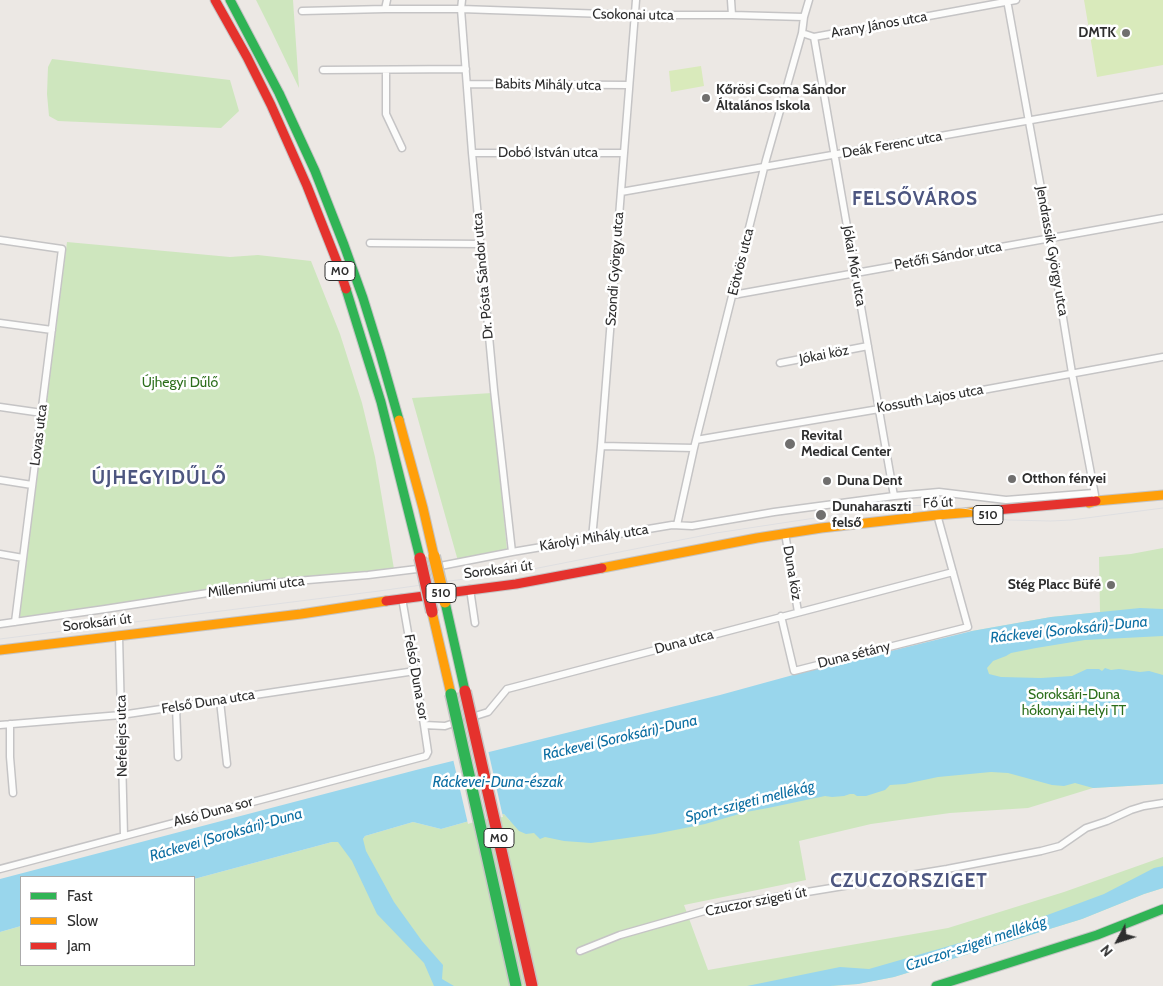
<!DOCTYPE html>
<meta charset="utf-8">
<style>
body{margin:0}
#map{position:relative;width:1163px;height:986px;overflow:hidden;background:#ece8e4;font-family:Cabin,sans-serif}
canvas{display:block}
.legend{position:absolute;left:20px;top:876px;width:175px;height:90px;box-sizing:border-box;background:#fff;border:1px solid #ababab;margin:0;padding:6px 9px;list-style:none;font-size:15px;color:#2e2e2e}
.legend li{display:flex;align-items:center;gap:10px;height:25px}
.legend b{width:25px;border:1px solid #ababab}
.north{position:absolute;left:1093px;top:916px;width:50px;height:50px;-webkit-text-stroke:4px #fff;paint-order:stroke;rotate:230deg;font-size:14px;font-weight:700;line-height:20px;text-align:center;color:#2e2e2e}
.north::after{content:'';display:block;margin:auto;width:18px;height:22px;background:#2e2e2e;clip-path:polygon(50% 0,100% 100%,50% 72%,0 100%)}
</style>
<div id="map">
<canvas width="1163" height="986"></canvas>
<ul class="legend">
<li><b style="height:6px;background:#30b455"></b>Fast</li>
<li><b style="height:6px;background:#ff9f0a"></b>Slow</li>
<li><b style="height:6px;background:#e5322d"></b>Jam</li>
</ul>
<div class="north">N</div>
</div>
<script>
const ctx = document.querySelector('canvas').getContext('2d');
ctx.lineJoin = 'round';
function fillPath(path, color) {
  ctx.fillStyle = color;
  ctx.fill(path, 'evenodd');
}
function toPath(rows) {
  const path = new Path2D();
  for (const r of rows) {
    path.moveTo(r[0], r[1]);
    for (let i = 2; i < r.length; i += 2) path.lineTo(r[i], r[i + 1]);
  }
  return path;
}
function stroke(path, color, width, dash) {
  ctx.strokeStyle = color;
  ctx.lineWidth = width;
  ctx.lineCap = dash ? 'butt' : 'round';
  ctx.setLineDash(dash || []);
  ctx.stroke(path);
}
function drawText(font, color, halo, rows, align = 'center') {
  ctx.font = font + ' Cabin,sans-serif';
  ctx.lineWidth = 5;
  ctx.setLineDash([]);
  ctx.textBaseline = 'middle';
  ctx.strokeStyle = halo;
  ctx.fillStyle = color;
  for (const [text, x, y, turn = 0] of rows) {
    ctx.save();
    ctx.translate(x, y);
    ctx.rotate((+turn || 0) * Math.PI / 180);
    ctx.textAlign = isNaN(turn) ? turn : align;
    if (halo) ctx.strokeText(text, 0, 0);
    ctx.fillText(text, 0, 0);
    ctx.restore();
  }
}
const green = toPath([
 [256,0,293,0,299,88,272,32],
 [52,59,230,80,239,111,221,128,58,121,49,116,47,94,48,67],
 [67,242,230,257,258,255,311,261,340,334,362,403,375,457,394,569,278,580,19,619],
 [492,393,507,550,458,561,412,398],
 [1163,548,1163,784,1093,788,1028,808,950,813,871,824,799,841,806,880,684,905,708,970,948,928,1064,892,1163,857,1163,888,1144,894,1082,919,894,977,858,984,830,986,0,986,0,932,21,926,21,965,194,965,194,879,332,842,363,839,365,836,413,822,441,829,480,818,504,814,510,821,972,631,1051,617,1100,612,1099,557,1131,554]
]);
const pitch = toPath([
 [1084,0,1163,0,1163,65,1097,77],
 [701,66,704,86,671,92,669,71]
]);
const water = toPath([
 [1140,608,1163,609,1163,636,1085,640,1036,648,1011,653,1006,656,993,661,987,668,989,674,1001,677,1041,678,1072,676,1087,669,1099,669,1102,671,1105,668,1111,670,1119,669,1140,672,1149,671,1163,675,1163,784,1093,788,1075,783,1064,786,1052,785,1008,773,991,772,938,777,905,784,890,785,885,790,866,796,857,796,854,794,850,794,844,796,832,797,825,796,768,808,746,812,705,824,655,834,591,843,564,841,545,837,540,839,534,833,526,834,519,831,504,814,480,818,441,829,413,822,365,836,363,839,366,851,394,902,422,941,443,965,442,979,454,986,434,986,424,963,377,914,352,861,338,842,332,842,194,879,194,877,21,877,21,926,0,932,0,879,416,770,720,695,793,675,972,631,1051,617],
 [1163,866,1163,888,1144,894,1082,919,894,977,858,984,830,986,747,986,840,967,869,969,1015,927,1104,894,1154,868]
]);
const pier = toPath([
 [488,750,503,817,480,820,468,824,453,759]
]);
const street = toPath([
 [462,0,461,9,472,153,494,390,512,552],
 [731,0,732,15],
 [1007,0,1050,238,1072,373,1095,495],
 [385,9,387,0],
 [302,11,385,9,461,9,635,15,732,15,804,17],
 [802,33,814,37,1016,0],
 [814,37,894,496],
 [323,70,466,69],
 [386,70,386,114,402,148],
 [467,84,629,85],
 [472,153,624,153],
 [621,192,1163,97],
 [0,240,62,249,15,622],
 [370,243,480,244],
 [733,295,1163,218],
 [0,323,52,330],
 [780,363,868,346],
 [0,407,42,413],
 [696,440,879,409,1163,357],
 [601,446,694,448],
 [0,480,32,485],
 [677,525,694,448,766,160,802,33,804,17,809,0],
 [785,533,798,612],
 [592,538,601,446,636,0],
 [0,554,23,558],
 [435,567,512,552,672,525,692,526,774,512,894,496,939,492,1006,500,1094,493],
 [470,589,475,623],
 [781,616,794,671,968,627,938,518],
 [0,624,105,609,272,583,368,575,425,568],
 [119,636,124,836],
 [220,701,227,764],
 [176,707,178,757],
 [469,718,488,712,507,689,953,572],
 [10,724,10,757,13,793],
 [0,725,121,715,415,671],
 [424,725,445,726,460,721],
 [0,869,426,756,428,752,424,725,402,598],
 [580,951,620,935,722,906,947,869,1041,851,1060,846,1086,828,1107,821,1131,810,1144,806,1163,803]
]);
const fast = toPath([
 [230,0,279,93,315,171,344,245,363,298,380,353,399,420],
 [346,289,381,402,420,558],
 [445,602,465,691],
 [936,986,1097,935,1163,909]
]);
const slow = toPath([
 [399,420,423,508,434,556],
 [1089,503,1096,501,1163,495],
 [602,568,757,538,821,528,937,515,985,511],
 [432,612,451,694],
 [0,650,301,614,386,601]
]);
const jam = toPath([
 [215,0,247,57,271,105,307,186,337,262,346,289],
 [985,511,1096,501],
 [386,601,516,584,602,568]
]);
const tram = toPath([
 [0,639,379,591,528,570,716,533,815,518,901,506,933,505,955,507,969,509,1007,520,1051,521,1071,520,1163,508]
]);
const fastBridge = toPath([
 [451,694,516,986]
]);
const slowBridge = toPath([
 [434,556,445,602]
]);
const jamBridge = toPath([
 [420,558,432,612],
 [465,691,532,986]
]);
const markers = [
 [1126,33,5,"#706f6e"],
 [706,98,5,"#706f6e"],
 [790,444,6,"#706f6e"],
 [1012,479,5,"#706f6e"],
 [827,481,5,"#706f6e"],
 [821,515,6,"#706f6e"],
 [1111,585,5,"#706f6e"]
];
const shields = [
 [340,271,30],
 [988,515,30],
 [441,593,30],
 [499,838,30]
];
const shieldNames = [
 ["M0",340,271],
 ["510",988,515],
 ["510",441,593],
 ["M0",499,838]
];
const streetNames = [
 ["Csokonai utca",633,15,1],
 ["Arany János utca",879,25,-10],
 ["Babits Mihály utca",548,85,1],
 ["Deák Ferenc utca",892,145,-10],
 ["Dobó István utca",548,153],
 ["Jendrassik György utca",1052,251,80],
 ["Petőfi Sándor utca",948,256,-10],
 ["Eötvös utca",741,262,-76],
 ["Jókai Mór utca",854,266,80],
 ["Szondi György utca",615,269,-86],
 ["Dr. Pósta Sándor utca",483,276,-95],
 ["Jókai köz",824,355,-11],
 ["Kossuth Lajos utca",930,399,-10],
 ["Lovas utca",39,435,-83],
 ["Fő út",938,503,-3],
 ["Károlyi Mihály utca",594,538,-9],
 ["Soroksári út",498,570,-7],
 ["Duna köz",792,573,80],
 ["Millenniumi utca",256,587,-7],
 ["Soroksári út",97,623,-7],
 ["Duna utca",684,642,-15],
 ["Duna sétány",854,655,-14],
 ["Felső Duna sor",416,677,80],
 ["Felső Duna utca",208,702,-9],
 ["Nefelejcs utca",122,736,-91],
 ["Alsó Duna sor",213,812,-15],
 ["Czuczor szigeti út",756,902,-11]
];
const poiNames = [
 ["DMTK",1116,33,"right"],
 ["Kőrösi Csoma Sándor",716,90],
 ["Általános Iskola",716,106],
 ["Revital",801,436],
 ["Medical Center",801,452],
 ["Otthon fényei",1022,479],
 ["Duna Dent",837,481],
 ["Dunaharaszti",832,507],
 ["felső",832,523],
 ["Stég Placc Büfé",1101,585,"right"]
];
const parkNames = [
 ["Újhegyi Dűlő",180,383],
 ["Soroksári-Duna",1074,695],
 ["hókonyai Helyi TT",1074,711]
];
const waterNames = [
 ["Ráckevei (Soroksári)-Duna",1069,630,-6],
 ["Ráckevei (Soroksári)-Duna",620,738,-13],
 ["Ráckevei-Duna-észak",498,783],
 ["Sport-szigeti mellékág",750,802,-14],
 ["Ráckevei (Soroksári)-Duna",226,835,-16],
 ["Czuczor-szigeti mellékág",976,944,-18]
];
const districtNames = [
 ["FELSŐVÁROS",915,199],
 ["ÚJHEGYIDŰLŐ",159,478],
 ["CZUCZORSZIGET",909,881]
];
fillPath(green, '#cee6be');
fillPath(pitch, '#d9eabb');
fillPath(water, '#99d6ec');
fillPath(pier, '#ece8e4');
stroke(street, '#c5c4c5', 9);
stroke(fast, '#c5c4c5', 11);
stroke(slow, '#c5c4c5', 11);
stroke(jam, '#c5c4c5', 11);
stroke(street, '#fcfcfb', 6);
stroke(fast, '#30b455', 9);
stroke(slow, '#ff9f0a', 9);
stroke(jam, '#e5322d', 9);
stroke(tram, '#dfdfe1', 1);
stroke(fastBridge, '#c6c5c4', 14, []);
stroke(slowBridge, '#c6c5c4', 14, []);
stroke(jamBridge, '#c6c5c4', 14, []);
stroke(fastBridge, '#30b455', 11);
stroke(slowBridge, '#ff9f0a', 11);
stroke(jamBridge, '#e5322d', 11);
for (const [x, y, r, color] of markers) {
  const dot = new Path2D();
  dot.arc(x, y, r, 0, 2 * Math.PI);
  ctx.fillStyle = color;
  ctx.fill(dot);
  stroke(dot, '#fff', 2);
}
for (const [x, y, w] of shields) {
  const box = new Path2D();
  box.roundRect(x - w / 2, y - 9.5, w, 19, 4);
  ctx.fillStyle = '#fff';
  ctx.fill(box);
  stroke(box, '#2e2e2e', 1);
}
drawText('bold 12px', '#2e2e2e', null, shieldNames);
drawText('14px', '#2e2e2e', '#fff', streetNames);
drawText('bold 14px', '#2e2e2e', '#fff', poiNames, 'left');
drawText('14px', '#2c6e1b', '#fff', parkNames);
drawText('italic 15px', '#0d6fa3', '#fff', waterNames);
ctx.letterSpacing = '1px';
drawText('bold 19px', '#4d5680', '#fff', districtNames);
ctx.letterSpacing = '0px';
</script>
